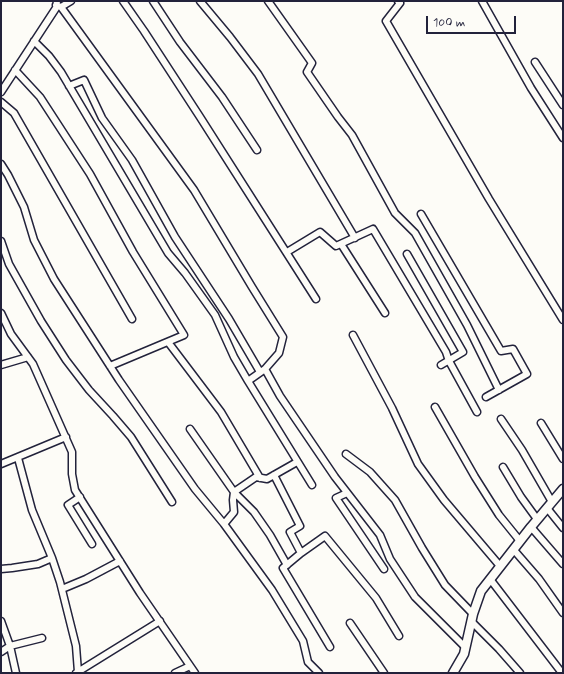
<!DOCTYPE html>
<style>
body{margin:0}
#map{position:relative;width:564px;height:674px;overflow:hidden;background:#fdfcf7;font-family:Mynerve,sans-serif}
canvas{display:block}
.frame{position:absolute;inset:0;border:2px solid #22223b;pointer-events:none}
.scale{position:absolute;left:426px;top:16px;width:90px;height:18px;box-sizing:border-box;border:2px solid #22223b;border-top:0;padding-left:5px;font-size:12px;line-height:14px;white-space:nowrap;color:#22223b;-webkit-text-stroke:3px #fdfcf7;paint-order:stroke}
</style>
<div id="map">
<canvas width="564" height="674"></canvas>
<div class="frame"></div>
<div class="scale">100 m</div>
</div>
<script>
const ctx = document.querySelector('canvas').getContext('2d');
ctx.lineJoin = 'round';
function toPath(rows) {
  const path = new Path2D();
  for (const r of rows) {
    path.moveTo(r[0], r[1]);
    for (let i = 2; i < r.length; i += 2) path.lineTo(r[i], r[i + 1]);
  }
  return path;
}
function stroke(path, color, width, dash) {
  ctx.strokeStyle = color;
  ctx.lineWidth = width;
  ctx.lineCap = dash ? 'butt' : 'round';
  ctx.setLineDash(dash || []);
  ctx.stroke(path);
}
const minor = toPath([
 [123,1,144,31,200,117,316,299],
 [153,1,180,42,222,97,257,150],
 [200,1,230,37,258,74,355,238],
 [268,1,312,63,307,72,338,117,352,135,395,213,415,233,467,325,499,390],
 [398,1,400,3,386,21,489,199,563,320],
 [482,1,531,88,563,138],
 [56,5,61,7,194,190,252,287,283,337,279,353,265,369,248,381],
 [61,7,71,1],
 [34,41,49,56,61,72,168,253,185,273,215,315,234,357,248,381,312,485],
 [535,62,563,105],
 [15,70,40,97,90,174,133,252,184,335,110,366],
 [69,86,84,80,102,118,132,160,175,237,229,319,260,372],
 [1,92,56,8,57,1],
 [1,102,14,113,132,319],
 [1,164,8,175,24,207,34,240,54,279,119,380,195,489,224,524,272,590,303,641,308,662,319,673],
 [421,214,501,351,513,349,527,374,486,397],
 [1,241,9,264,41,321,66,360,89,390,113,416,131,437,172,502],
 [341,244,385,313],
 [287,252,320,232,336,246,373,229,446,352,449,361,477,412],
 [407,254,463,352,441,365],
 [1,313,11,334,33,364,72,452,72,474,75,490,140,593,195,673],
 [353,335,392,408,418,464,444,500,500,566],
 [168,342,221,412,260,478],
 [1,365,28,357],
 [265,369,280,396,335,477,380,535,390,559,415,597,465,647],
 [435,407,475,477,499,515,520,541],
 [501,419,522,450,552,502],
 [541,423,563,459],
 [190,429,234,492,254,512,270,535,287,565],
 [346,454,370,472,395,500,422,548,445,585,473,614],
 [18,458,32,510,52,558,60,582,76,646,78,672],
 [1,464,66,437],
 [503,467,521,497,537,519],
 [274,475,300,526,290,532,301,553],
 [347,493,336,498,384,569],
 [80,497,68,505,92,544],
 [547,508,563,528],
 [224,524,234,512,233,500,234,492,256,477,267,479,297,462],
 [531,527,563,564],
 [513,549,539,579,563,613],
 [1,569,12,568,38,564,52,558],
 [490,579,562,673],
 [62,589,86,579,120,561],
 [1,621,10,646,16,673],
 [471,621,499,649,520,673],
 [350,623,384,673],
 [330,647,283,568,301,553,325,536,376,598,399,636],
 [1,652,10,646,42,638],
 [76,673,160,621],
 [175,673,190,666]
]);
const tertiary = toPath([
 [453,673,464,654,473,614,481,591,531,527,563,489]
]);
stroke(minor, '#22223b', 9);
stroke(tertiary, '#22223b', 11);
stroke(minor, '#fdfcf7', 6);
stroke(tertiary, '#fdfcf7', 8);
</script>
